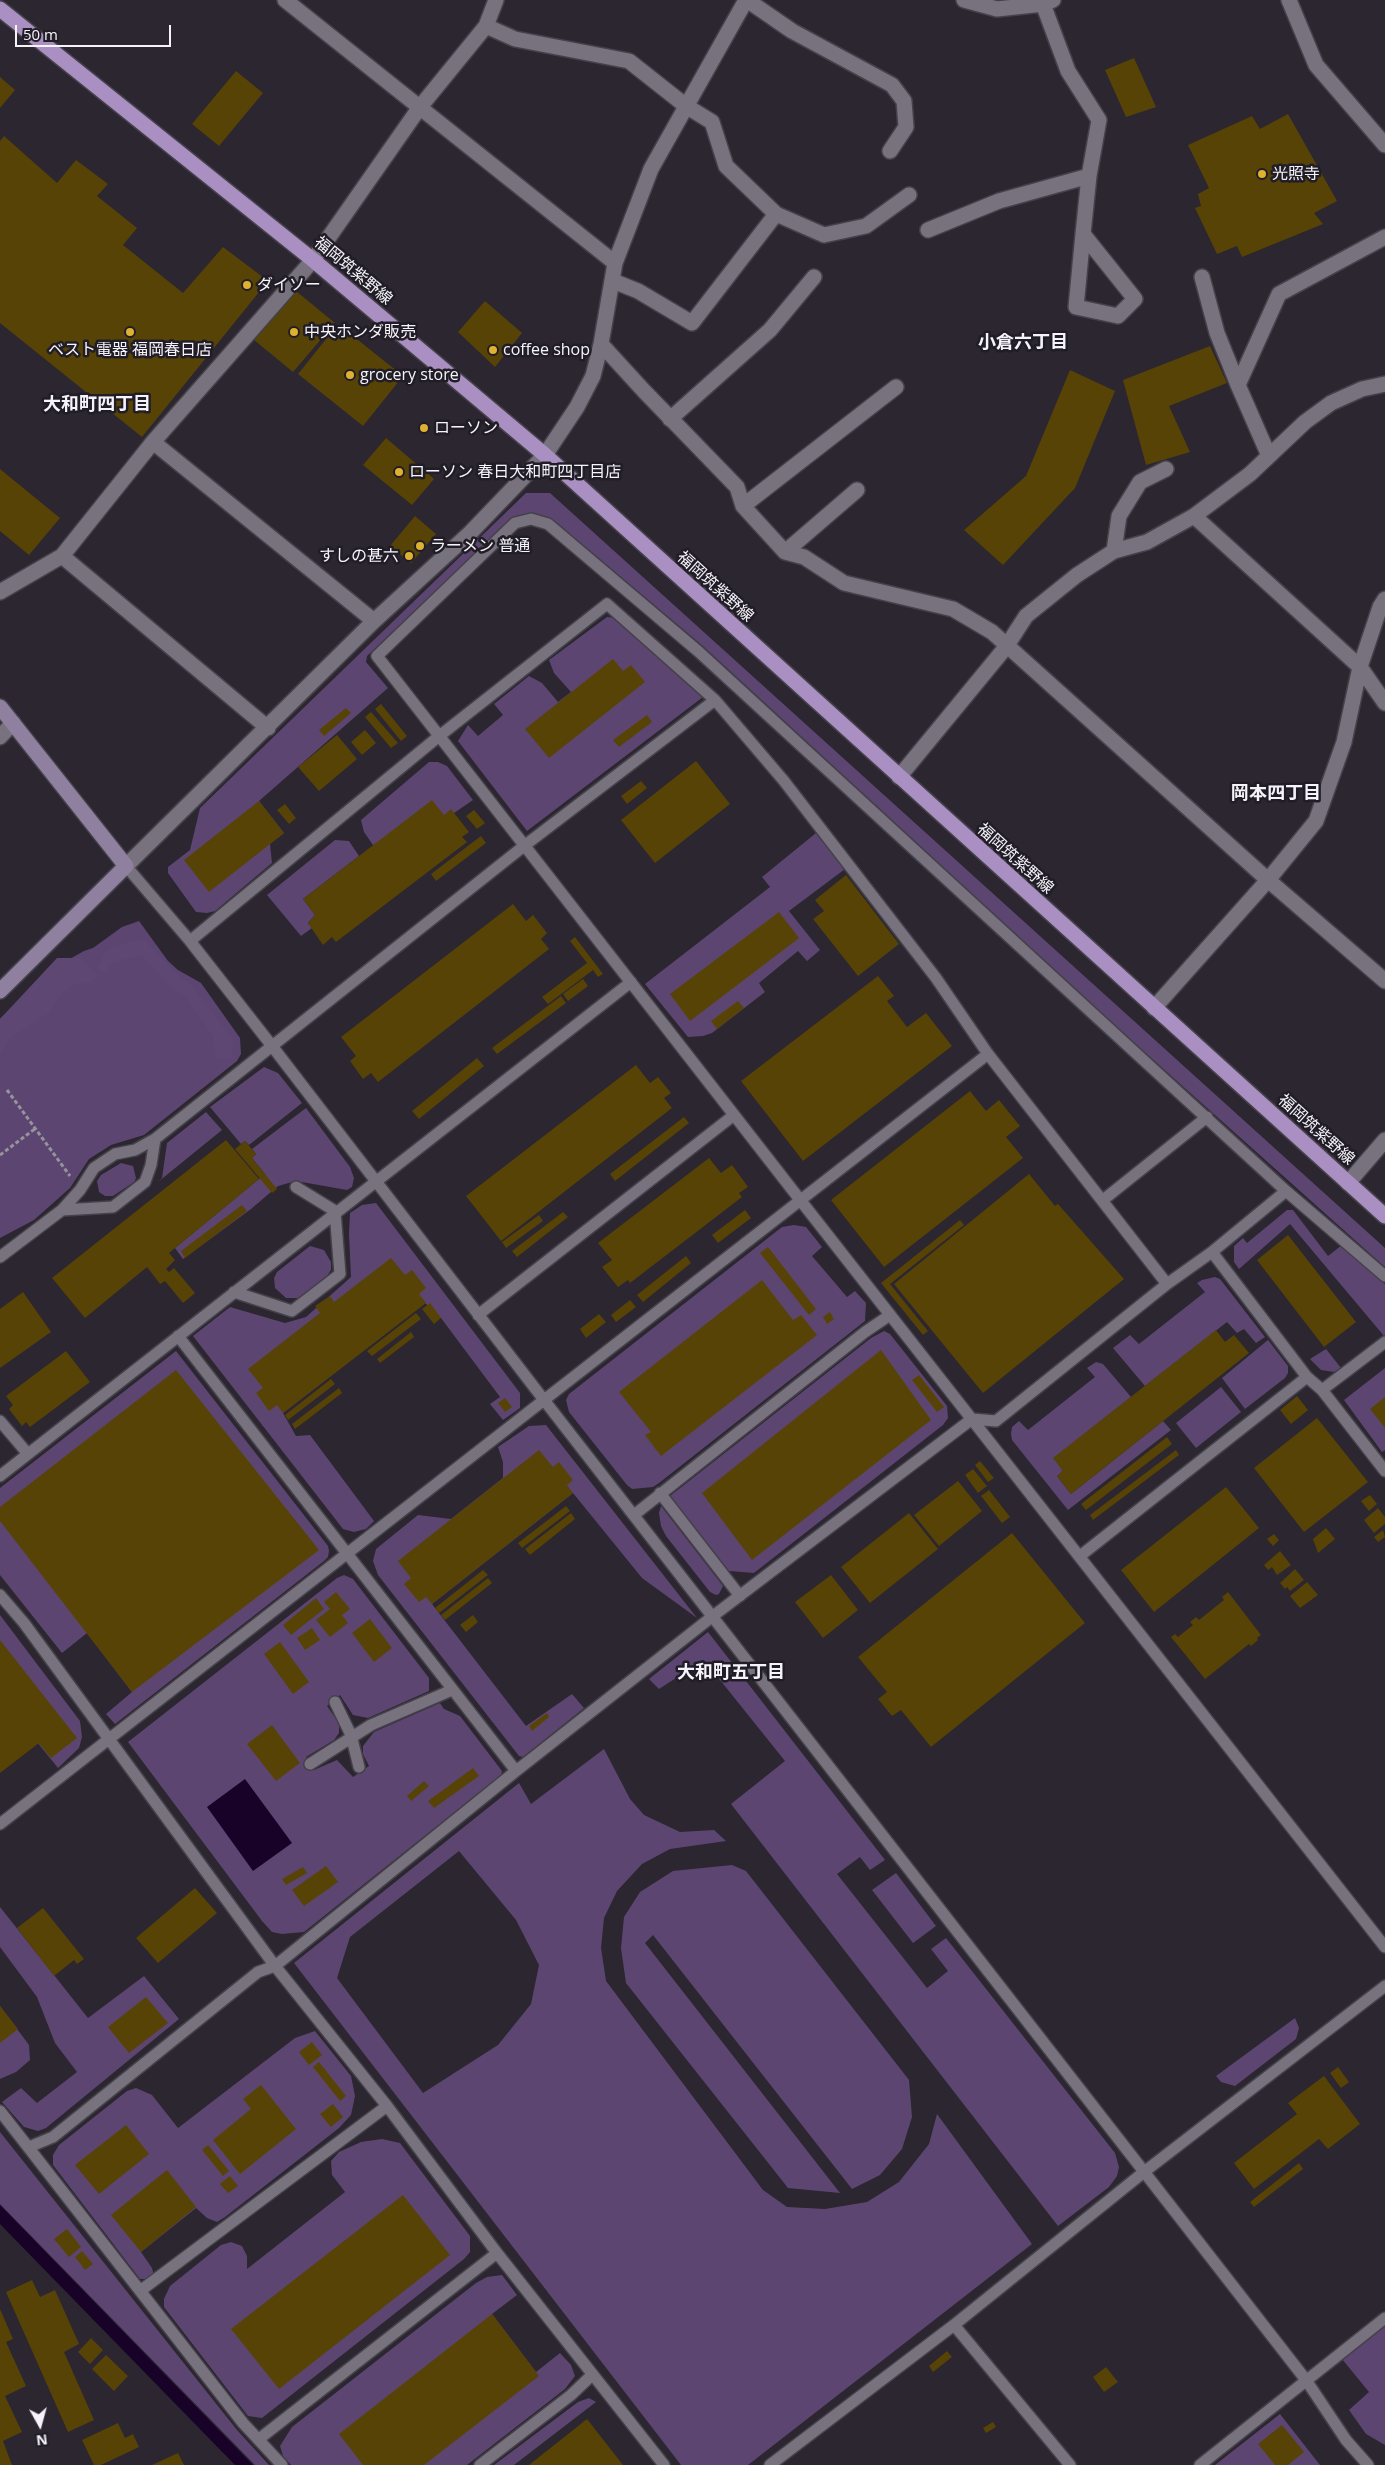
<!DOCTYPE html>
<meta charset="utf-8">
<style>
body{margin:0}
#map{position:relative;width:1385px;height:2465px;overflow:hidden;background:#2b2630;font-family:"Open Sans",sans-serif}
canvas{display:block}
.north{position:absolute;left:15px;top:2400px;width:50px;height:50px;-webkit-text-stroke:4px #211d26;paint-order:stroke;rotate:173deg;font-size:14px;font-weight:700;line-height:20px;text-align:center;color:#f6f3fa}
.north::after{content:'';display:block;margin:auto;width:18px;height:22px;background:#f6f3fa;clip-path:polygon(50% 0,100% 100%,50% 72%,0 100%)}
.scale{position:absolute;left:15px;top:25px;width:156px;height:22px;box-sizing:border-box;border:2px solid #f6f3fa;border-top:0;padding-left:6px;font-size:15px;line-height:18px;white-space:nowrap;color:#f6f3fa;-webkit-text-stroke:4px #211d26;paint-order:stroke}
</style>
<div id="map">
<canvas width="1385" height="2465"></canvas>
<div class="north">N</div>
<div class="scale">50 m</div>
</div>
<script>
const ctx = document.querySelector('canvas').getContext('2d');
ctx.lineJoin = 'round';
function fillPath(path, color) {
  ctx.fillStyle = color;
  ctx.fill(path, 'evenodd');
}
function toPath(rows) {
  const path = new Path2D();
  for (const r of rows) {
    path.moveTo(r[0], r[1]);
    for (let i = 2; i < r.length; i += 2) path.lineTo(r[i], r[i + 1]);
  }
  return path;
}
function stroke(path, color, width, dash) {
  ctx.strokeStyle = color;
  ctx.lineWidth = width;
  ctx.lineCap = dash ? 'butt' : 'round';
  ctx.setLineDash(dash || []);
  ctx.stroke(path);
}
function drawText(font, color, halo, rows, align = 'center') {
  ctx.font = font + ' "Open Sans","Noto Sans JP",sans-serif';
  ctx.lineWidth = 5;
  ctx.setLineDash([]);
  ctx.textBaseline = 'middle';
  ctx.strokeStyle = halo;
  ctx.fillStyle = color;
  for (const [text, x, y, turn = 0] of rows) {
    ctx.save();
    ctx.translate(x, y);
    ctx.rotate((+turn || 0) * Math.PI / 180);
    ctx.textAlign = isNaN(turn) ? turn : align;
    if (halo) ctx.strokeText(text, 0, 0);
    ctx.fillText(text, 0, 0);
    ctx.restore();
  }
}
const green = toPath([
 [526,493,550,493,1385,1248,1385,1267,1121,1031,704,647,557,523,544,517,525,514,518,516,508,523,367,656,366,662,388,688,259,801,284,833,270,844,272,863,215,911,207,913,196,912,168,873,168,867,190,850,200,808],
 [607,617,618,618,703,697,527,831,458,741,468,725,478,736,503,715,494,704,529,676,542,683,558,702,571,692,554,673,549,660],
 [429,762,438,762,447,766,473,800,454,813,444,815,373,845,364,832,361,820],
 [816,833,845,869,789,911,820,950,807,961,798,951,759,983,765,992,712,1033,703,1036,688,1037,645,984,770,887,762,877],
 [335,840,349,841,359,856,303,899,315,915,308,923,312,928,301,936,267,895],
 [139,921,168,961,178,970,201,983,240,1038,241,1054,237,1061,144,1135,111,1145,89,1159,70,1188,34,1220,0,1238,0,1019,48,971,84,951,93,948,122,927],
 [264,1067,278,1073,302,1103,249,1145,245,1141,241,1144,210,1107],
 [306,1108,350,1167,354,1178,352,1187,347,1190,296,1181,278,1186,251,1209,183,1259,175,1248,265,1174,252,1158,256,1154,252,1149],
 [206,1112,222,1130,158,1182,162,1178,167,1143],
 [121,1163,133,1166,136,1178,134,1182,113,1196,105,1196,99,1192,97,1181,101,1175],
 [376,1203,520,1393,520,1408,503,1420,490,1404,500,1397,441,1318,425,1303,283,1413,296,1436,310,1435,374,1521,366,1529,354,1532,343,1529,193,1336,230,1307,285,1323,306,1317,351,1277,349,1234,350,1213,362,1205],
 [1287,1210,1293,1210,1328,1256,1342,1245,1385,1284,1385,1335,1384,1336,1290,1224,1239,1269,1234,1262,1234,1246,1243,1238,1247,1243],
 [794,1225,806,1227,822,1247,812,1256,847,1297,855,1291,866,1303,865,1321,659,1483,653,1487,632,1489,627,1485,569,1412,566,1400,569,1394,782,1227],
 [310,1246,324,1250,331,1262,331,1270,327,1276,299,1298,286,1298,275,1288,274,1278,277,1272],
 [1215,1277,1220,1279,1265,1337,1256,1343,1244,1329,1237,1333,1227,1322,1145,1386,1113,1348,1130,1335,1139,1344,1205,1292,1197,1283,1202,1280],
 [884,1331,890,1334,947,1406,948,1418,943,1425,754,1573,729,1571,670,1496,871,1338],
 [1268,1340,1288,1366,1288,1373,1285,1378,1245,1409,1222,1378],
 [1326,1349,1341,1368,1334,1372,1321,1370,1310,1359],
 [176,1351,328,1546,329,1551,328,1557,324,1561,115,1724,106,1714,132,1692,87,1633,62,1653,0,1575,0,1488],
 [1096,1362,1103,1364,1131,1397,1054,1458,1063,1471,1057,1476,1071,1494,1163,1421,1171,1430,1068,1510,1012,1440,1011,1434,1012,1427,1019,1421,1028,1430,1095,1377,1087,1368],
 [1385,1368,1385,1450,1382,1452,1344,1400],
 [1221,1387,1241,1412,1196,1448,1176,1423],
 [546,1425,697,1618,642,1578,573,1493,432,1604,526,1726,572,1694,584,1708,523,1757,519,1756,378,1575,373,1561,376,1549,418,1515,451,1519,503,1478,503,1462,498,1447,529,1426],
 [661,1506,723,1586,719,1594,716,1595,710,1592,666,1536,661,1526,659,1513],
 [344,1575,353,1579,429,1678,429,1691,368,1718,353,1715,340,1695,327,1706,339,1723,339,1733,334,1740,306,1757,314,1770,337,1760,353,1777,369,1766,363,1754,363,1746,374,1732,440,1703,444,1709,460,1716,502,1771,501,1775,304,1932,282,1934,272,1932,262,1921,128,1742,337,1578],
 [0,1615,80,1721,82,1737,79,1748,58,1768,0,1696],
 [708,1632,885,1860,870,1870,860,1857,837,1874,927,1988,948,1971,931,1949,946,1938,1115,2153,1119,2167,1117,2176,1109,2187,1058,2226,731,1804,785,1761,704,1660,659,1689,649,1679],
 [604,1749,630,1799,644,1815,680,1832,714,1830,726,1841,670,1849,642,1864,617,1891,604,1918,601,1948,606,1981,763,2190,787,2207,825,2209,867,2202,899,2182,929,2144,937,2114,1032,2244,748,2465,681,2465,294,1963,519,1783,531,1804],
 [459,1851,516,1920,539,1965,531,2004,498,2045,423,2093,337,1978,350,1937],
 [732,1865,746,1871,909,2080,912,2117,902,2149,880,2175,852,2189,653,1935,645,1943,840,2193,788,2188,626,1983,621,1948,624,1917,640,1892,673,1871],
 [896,1873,936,1926,913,1943,872,1890],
 [0,1907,88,2018,144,1976,179,2019,46,2128,38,2131,24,2127,2,2102,21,2088,37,2103,77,2072,55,2043,37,1997,0,1947],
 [0,2006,29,2045,30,2060,16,2072,0,2079],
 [1295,2018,1299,2028,1296,2039,1235,2086,1221,2082,1216,2076],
 [315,2031,351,2076,355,2096,351,2115,339,2128,225,2217,217,2222,207,2218,196,2208,141,2252,152,2268,154,2275,148,2279,140,2279,53,2165,53,2155,59,2145,127,2091,136,2088,152,2095,178,2128,295,2038],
 [0,2132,237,2430,269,2465,255,2465,0,2204],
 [382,2139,400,2143,470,2236,470,2252,464,2259,262,2418,248,2416,164,2307,164,2299,170,2286,221,2245,231,2242,242,2246,247,2256,247,2269,345,2192,332,2175,331,2161,339,2152,361,2142],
 [502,2275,517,2295,492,2314,536,2372,560,2353,571,2365,575,2376,565,2389,467,2465,291,2465,283,2456,280,2446,292,2427,476,2283,487,2277],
 [1385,2326,1385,2445,1366,2434,1349,2410,1369,2392,1342,2359],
 [589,2398,596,2402,514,2465,494,2465,578,2402],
 [1280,2414,1320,2465,1215,2465]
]);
const forest = toPath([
 [145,940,174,972,191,985,234,1041,230,1059,215,1058,213,1036,186,997,168,984,142,955,124,959,110,965,106,975,97,968,106,951,130,941],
 [57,958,80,958,99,976,90,983,75,984,60,995,49,1013,10,1038,0,1055,0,1019]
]);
const water = toPath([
 [245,1779,292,1843,253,1871,207,1807],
 [0,2205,253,2465,235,2465,0,2224]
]);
const building = toPath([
 [1134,58,1156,107,1126,117,1105,70],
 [236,71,263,93,219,146,192,124],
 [0,77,15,90,0,108],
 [1288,114,1337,201,1314,213,1323,224,1242,257,1237,246,1217,254,1195,208,1201,206,1198,194,1209,188,1188,145,1252,116,1260,129],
 [4,136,57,183,76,160,108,184,97,196,137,228,123,245,183,293,223,247,268,281,142,437,0,323,0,141],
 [296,291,335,323,293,372,254,340],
 [485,301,522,333,495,367,458,332],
 [338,324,403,376,363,426,298,374],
 [1210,346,1227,383,1169,406,1190,452,1146,465,1123,380],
 [1070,370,1115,391,1075,488,1003,565,964,530,1026,476],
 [386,438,434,479,412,505,363,465],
 [0,469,60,518,29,555,0,531],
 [415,516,436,534,411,563,390,546],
 [613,659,623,671,631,665,645,682,549,758,525,729],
 [381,704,407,736,401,741,375,709],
 [346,708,351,713,324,736,319,730],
 [371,712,398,743,391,748,365,717],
 [647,715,652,722,619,747,613,740],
 [365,730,376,743,362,755,351,742],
 [337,735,357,759,319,791,298,767],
 [696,761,730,804,655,863,621,820],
 [641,781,647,788,627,804,621,796],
 [432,800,444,815,451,809,469,832,462,837,467,842,336,942,332,937,323,945,308,923,315,915,303,899],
 [259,801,284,833,209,892,184,860],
 [285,804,296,818,289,824,277,810],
 [474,810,485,823,477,829,466,816],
 [481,836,486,843,436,881,431,874],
 [846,875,899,944,858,976,813,919,824,911,815,900],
 [513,904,526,921,533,915,547,933,541,939,549,949,378,1082,371,1073,363,1079,350,1061,356,1056,341,1037],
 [779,912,799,938,690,1021,670,994],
 [575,937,603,974,598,977,593,970,548,1004,542,997,587,963,570,941],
 [878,976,894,996,887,1001,907,1027,926,1013,952,1046,803,1161,741,1081],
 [583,979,588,986,568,1001,563,994],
 [561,996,566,1003,497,1054,492,1048],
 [738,1001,744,1008,717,1029,711,1021],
 [477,1058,484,1066,419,1119,412,1111],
 [636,1065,650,1083,658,1077,671,1093,664,1098,672,1108,501,1241,466,1196],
 [970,1091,986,1111,999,1100,1020,1126,1006,1137,1023,1158,884,1267,831,1200],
 [684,1117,689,1123,615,1181,610,1174],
 [226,1140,259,1179,169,1253,175,1260,166,1269,169,1272,174,1268,195,1293,183,1303,165,1281,160,1284,147,1267,85,1318,52,1278],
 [245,1141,256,1154,252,1158,277,1189,272,1193,235,1149],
 [709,1158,721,1173,732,1165,748,1187,739,1193,742,1197,630,1283,628,1280,618,1287,602,1267,612,1260,598,1243],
 [1029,1174,1055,1206,1058,1204,1124,1279,983,1393,894,1284],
 [242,1205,247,1211,185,1258,181,1251],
 [745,1210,751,1218,718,1243,712,1235],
 [563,1212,568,1217,517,1257,512,1251],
 [539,1215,543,1221,506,1248,502,1242],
 [960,1220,964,1225,890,1284,928,1331,923,1335,881,1283],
 [1288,1235,1356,1322,1324,1347,1257,1260],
 [768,1247,816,1309,809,1315,760,1253],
 [686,1256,691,1263,643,1302,637,1295],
 [391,1258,405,1275,412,1270,426,1288,419,1294,426,1303,283,1413,277,1405,269,1411,256,1393,263,1388,248,1369,320,1313,315,1306,330,1296,334,1302],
 [762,1280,793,1320,801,1315,817,1335,661,1456,645,1435,651,1432,619,1392],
 [23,1292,51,1332,0,1368,0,1309],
 [630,1300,636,1307,616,1322,611,1315],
 [430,1303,441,1318,434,1324,422,1309],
 [830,1312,834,1319,827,1324,823,1317],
 [416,1313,421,1319,372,1356,367,1351],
 [599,1314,606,1322,586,1338,580,1329],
 [1216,1330,1225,1342,1234,1335,1249,1353,1071,1494,1057,1476,1063,1471,1053,1458],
 [411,1332,414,1337,380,1363,377,1359],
 [881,1350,931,1420,752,1560,702,1493],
 [66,1351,90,1382,30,1427,26,1422,22,1426,9,1409,13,1405,6,1396],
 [176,1370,319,1550,132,1692,0,1521,0,1507],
 [919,1375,944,1407,937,1412,912,1380],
 [331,1379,335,1384,288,1420,285,1415],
 [339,1388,342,1393,295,1429,292,1424],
 [1297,1396,1308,1410,1291,1424,1280,1410],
 [1385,1397,1385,1428,1370,1409],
 [505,1398,512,1407,505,1412,498,1403],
 [1317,1418,1368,1482,1304,1532,1254,1468],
 [1167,1437,1172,1444,1086,1510,1081,1504],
 [539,1450,553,1467,559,1462,573,1480,567,1485,573,1493,432,1604,426,1597,419,1602,404,1584,411,1578,398,1561],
 [1176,1450,1179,1455,1093,1520,1090,1515],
 [980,1461,994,1478,988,1482,975,1465],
 [973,1469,987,1486,978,1493,965,1475],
 [958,1481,982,1511,939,1546,914,1515],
 [1226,1487,1259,1528,1154,1612,1121,1570],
 [989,1490,1010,1517,1002,1523,981,1496],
 [1370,1495,1377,1504,1369,1511,1361,1501],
 [566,1506,570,1511,522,1548,518,1543],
 [1378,1508,1385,1517,1385,1524,1374,1533,1364,1520],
 [571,1513,575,1519,530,1555,525,1549],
 [909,1513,938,1549,870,1603,841,1567],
 [1326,1528,1335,1539,1318,1553,1313,1539],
 [1383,1530,1385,1537,1378,1542,1374,1537],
 [1012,1533,1085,1623,931,1747,901,1710,892,1716,878,1699,887,1692,858,1657],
 [1274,1534,1279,1540,1273,1546,1267,1539],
 [1280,1551,1291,1565,1277,1575,1272,1567,1268,1570,1264,1565],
 [1295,1569,1304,1580,1290,1591,1287,1587,1285,1589,1280,1583],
 [483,1570,488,1575,439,1613,435,1608],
 [831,1575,858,1610,823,1638,795,1602],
 [488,1578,492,1583,445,1620,441,1615],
 [1307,1582,1318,1595,1300,1608,1290,1596],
 [336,1592,350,1609,342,1615,348,1623,330,1637,316,1620,330,1609,324,1602],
 [1228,1592,1261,1635,1257,1638,1258,1640,1251,1646,1249,1644,1205,1679,1171,1637,1175,1634,1178,1637,1193,1625,1190,1622,1196,1617,1199,1620,1224,1600,1222,1597],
 [316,1598,324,1609,291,1635,283,1625],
 [473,1615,478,1622,466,1632,460,1625],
 [370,1619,392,1648,374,1662,352,1633],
 [312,1628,320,1640,305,1650,297,1638],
 [0,1640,77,1738,51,1758,39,1743,0,1773],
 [280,1642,309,1682,293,1694,264,1654],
 [547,1713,549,1717,532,1731,529,1726],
 [272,1725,300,1763,276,1781,247,1744],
 [473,1768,479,1776,434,1808,428,1801],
 [424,1781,429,1786,411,1801,407,1796],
 [326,1866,338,1882,304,1906,292,1890],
 [303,1867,307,1873,286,1885,282,1879],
 [195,1888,217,1913,158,1963,136,1938],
 [43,1908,84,1959,77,1964,74,1960,54,1976,17,1928],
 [146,1997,168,2023,129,2053,108,2027],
 [0,2006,18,2029,0,2043],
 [312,2042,322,2055,309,2065,299,2052],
 [319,2062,346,2096,340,2101,313,2067],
 [1338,2067,1349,2082,1341,2088,1330,2073],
 [1324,2076,1360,2124,1328,2149,1319,2139,1254,2189,1234,2163,1297,2114,1288,2103],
 [261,2085,296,2129,240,2174,213,2140,251,2109,243,2099],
 [333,2104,343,2117,331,2127,320,2114],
 [126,2125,149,2154,99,2194,75,2165],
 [208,2145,229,2171,223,2176,202,2150],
 [1299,2163,1303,2169,1254,2207,1250,2202],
 [167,2170,196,2207,141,2252,111,2215],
 [230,2176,238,2186,228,2193,220,2184],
 [403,2195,450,2255,279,2389,231,2329],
 [67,2229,81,2247,69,2257,54,2239],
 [82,2251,93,2264,85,2270,75,2257],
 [32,2280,40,2297,55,2290,79,2344,64,2352,94,2420,68,2432,6,2292],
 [0,2309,13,2339,6,2342,26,2386,5,2396,22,2432,3,2441,12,2465,0,2465],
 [492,2314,539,2376,424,2465,363,2465,339,2434],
 [91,2338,103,2350,90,2364,78,2352],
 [947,2351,952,2357,933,2372,929,2366],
 [106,2355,128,2376,114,2391,92,2369],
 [1106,2367,1118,2382,1104,2392,1093,2377],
 [587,2419,623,2465,529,2465],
 [993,2422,996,2427,986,2433,983,2428],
 [118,2423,125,2438,133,2434,139,2447,101,2465,94,2465,82,2440],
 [1282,2425,1304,2452,1288,2465,1275,2465,1258,2444],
 [178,2453,184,2465,152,2465]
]);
const path = toPath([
 [7,1090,70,1176],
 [0,1155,36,1128]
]);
const lane = toPath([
 [126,866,190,941,272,1046,544,1400,1306,2380,1346,2440,1368,2465],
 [190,941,438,737,607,604,715,700,784,781,936,978,988,1054,1167,1284,1212,1252,1307,1377,1322,1390,1385,1471],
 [1286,1191,699,652,548,524,531,519,515,523,377,656,801,1201,1385,1947],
 [1103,1200,1207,1117],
 [62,1210,113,1207,145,1182,151,1165,155,1139],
 [1212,1252,1286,1191,1385,1276],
 [0,1257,62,1210,80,1190,94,1168,115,1154,135,1150,155,1139,524,846,715,700],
 [234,1292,292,1311,340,1274,335,1211,296,1187],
 [478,1315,734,1115],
 [178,1336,516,1771],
 [1322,1390,1385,1342],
 [0,1421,28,1454],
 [0,1476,631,982],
 [660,1493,740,1596],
 [634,1515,865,1332,890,1315],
 [1080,1556,1307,1377],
 [0,1595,24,1623,275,1966,387,2106,497,2253,664,2465],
 [335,1702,351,1735,359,1767],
 [310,1764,371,1725,452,1690],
 [0,1824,988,1054],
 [0,2111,243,2423,282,2465],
 [29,2147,53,2137,258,1972,275,1966,516,1771,713,1616,972,1419,996,1421,1167,1284],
 [140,2291,387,2106],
 [954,2325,1070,2465],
 [259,2439,497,2253],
 [480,2465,571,2395,592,2375],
 [770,2465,954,2325,1144,2172,1385,1986],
 [1200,2465,1385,2318]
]);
const street = toPath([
 [285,0,615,263],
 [747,0,792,31,892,85,904,101,906,127,890,151],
 [964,0,997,9,1043,4,1053,0],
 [1289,0,1316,65,1385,145],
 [1043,4,1068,71,1099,120,1089,176,1083,234,1076,307,1118,316,1135,299,1083,234],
 [486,26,515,39,629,61,686,106,712,122,726,166,776,214,824,235,866,226,909,195],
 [928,230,999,201,1089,176],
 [1202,277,1217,333,1238,385],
 [613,281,638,291,692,323,776,214],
 [601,344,644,391,737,487,743,506,785,552,804,557,844,583,953,609,992,632,1268,880,1385,981],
 [670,419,770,330,814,277],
 [153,442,374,621],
 [1269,456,1238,385,1279,294,1385,237],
 [743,506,896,387],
 [1194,516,1360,667,1385,703],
 [1114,551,1119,516,1140,482,1166,469],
 [785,552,857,490],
 [62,556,268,728],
 [0,592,62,556,153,442,313,260,420,107,486,26,496,0],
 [0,737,13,723],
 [899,777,1006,647,1026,616,1077,575,1114,551,1147,542,1194,516,1250,474,1305,422,1331,403,1362,389,1385,384],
 [126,866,374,621,470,533,545,455,577,407,593,376,601,344,615,263,651,169,746,0],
 [1154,1008,1268,880,1316,821,1344,742,1360,667,1380,607,1385,599],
 [1348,1183,1385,1140]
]);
const secondary = toPath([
 [0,707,126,866,0,991]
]);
const primary = toPath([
 [0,9,313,260,545,455,1385,1216]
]);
const markers = [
 [1262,174,5,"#deb133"],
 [247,285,5,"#deb133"],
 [130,332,5,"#deb133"],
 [294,332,5,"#deb133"],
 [493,350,5,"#deb133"],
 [350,375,5,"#deb133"],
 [424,428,5,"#deb133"],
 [399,472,5,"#deb133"],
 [420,546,5,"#deb133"],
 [409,556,5,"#deb133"]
];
const poiNames = [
 ["光照寺",1272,174],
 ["ダイソー",257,285],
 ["中央ホンダ販売",304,332],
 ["ベスト電器 福岡春日店",130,350,"center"],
 ["coffee shop",503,350],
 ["grocery store",360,375],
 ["ローソン",434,428],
 ["ローソン 春日大和町四丁目店",409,472],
 ["ラーメン 普通",430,546],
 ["すしの甚六",399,556,"right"]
];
const streetNames = [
 ["福岡筑紫野線",353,271,40],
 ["福岡筑紫野線",715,587,42],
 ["福岡筑紫野線",1015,859,42],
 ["福岡筑紫野線",1316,1130,42]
];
const neighbourhoodNames = [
 ["小倉六丁目",1023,343],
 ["大和町四丁目",97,405],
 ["岡本四丁目",1276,794],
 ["大和町五丁目",731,1673]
];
fillPath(green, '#5c4671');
fillPath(forest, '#5f4774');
fillPath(water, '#180228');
fillPath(building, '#574306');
stroke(lane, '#45414a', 14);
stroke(street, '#45414a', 18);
stroke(secondary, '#45414a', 18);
stroke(primary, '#45414a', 18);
stroke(path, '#97939c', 3, [4, 2.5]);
stroke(lane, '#77727d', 11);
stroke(street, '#77727d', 15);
stroke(secondary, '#9080a0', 15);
stroke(primary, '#a98fc2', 15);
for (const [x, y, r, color] of markers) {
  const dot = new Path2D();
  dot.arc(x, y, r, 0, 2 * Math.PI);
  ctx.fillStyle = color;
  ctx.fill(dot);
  stroke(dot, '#211d26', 2);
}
drawText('16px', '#f6f3fa', '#211d26', poiNames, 'left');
drawText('16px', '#f6f3fa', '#211d26', streetNames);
drawText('bold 18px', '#f6f3fa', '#211d26', neighbourhoodNames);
</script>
